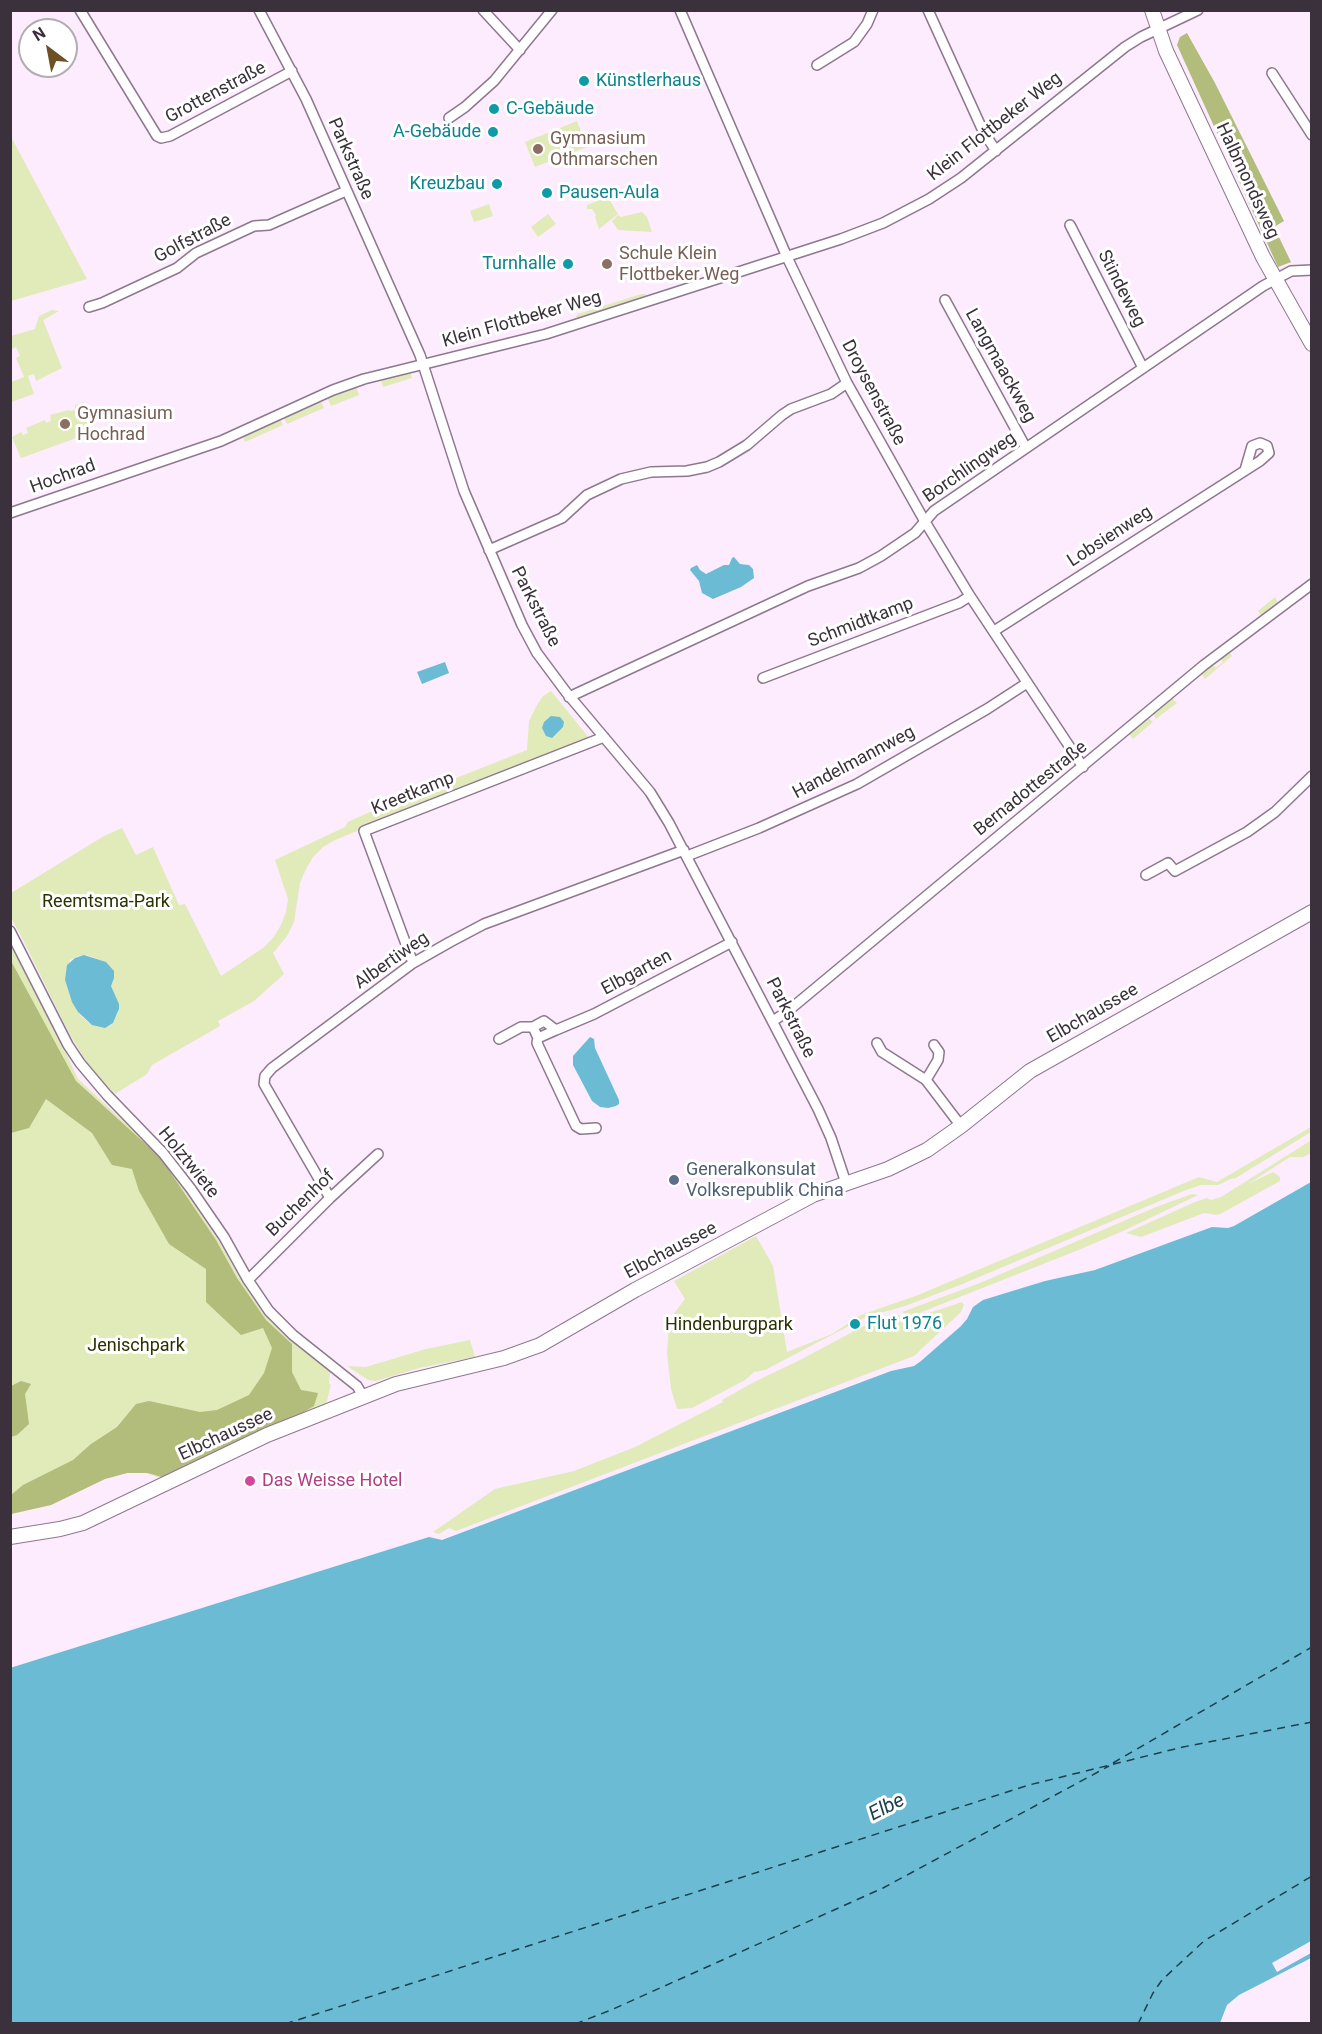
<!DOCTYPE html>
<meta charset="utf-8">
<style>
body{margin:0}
#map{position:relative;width:1322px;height:2034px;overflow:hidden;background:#fcecfd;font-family:Roboto,sans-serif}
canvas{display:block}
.frame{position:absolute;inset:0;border:12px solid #3b313c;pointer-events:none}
.north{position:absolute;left:18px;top:18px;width:60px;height:60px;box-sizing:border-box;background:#fff;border:2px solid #b1adb1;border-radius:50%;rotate:328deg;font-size:16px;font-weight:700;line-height:24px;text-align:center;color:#3b313c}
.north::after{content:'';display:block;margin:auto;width:21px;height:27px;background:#6e5025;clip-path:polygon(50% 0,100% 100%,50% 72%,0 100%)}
</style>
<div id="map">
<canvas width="1322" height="2034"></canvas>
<div class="frame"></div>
<div class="north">N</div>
</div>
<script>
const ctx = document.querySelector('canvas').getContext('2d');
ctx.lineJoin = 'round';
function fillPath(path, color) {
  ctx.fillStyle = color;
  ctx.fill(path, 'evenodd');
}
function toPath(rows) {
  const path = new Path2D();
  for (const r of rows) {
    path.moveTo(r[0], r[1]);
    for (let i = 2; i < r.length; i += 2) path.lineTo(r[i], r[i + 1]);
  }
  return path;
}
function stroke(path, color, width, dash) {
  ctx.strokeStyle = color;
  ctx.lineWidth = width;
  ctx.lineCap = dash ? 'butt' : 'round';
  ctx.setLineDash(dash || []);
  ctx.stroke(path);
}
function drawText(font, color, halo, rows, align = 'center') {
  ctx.font = font + ' Roboto,sans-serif';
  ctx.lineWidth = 6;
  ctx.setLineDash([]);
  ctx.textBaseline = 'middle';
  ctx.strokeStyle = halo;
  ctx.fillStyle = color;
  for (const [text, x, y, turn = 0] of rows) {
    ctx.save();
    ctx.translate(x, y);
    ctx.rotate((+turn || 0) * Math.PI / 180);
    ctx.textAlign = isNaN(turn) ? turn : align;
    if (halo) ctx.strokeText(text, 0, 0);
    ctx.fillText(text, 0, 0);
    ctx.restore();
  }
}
const green = toPath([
 [577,121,587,147,535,167,525,142],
 [10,135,87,279,11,301,10,301],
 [608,197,618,214,599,229,595,217,596,215,592,209,587,209,587,205],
 [489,204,493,216,474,222,470,211],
 [642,212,647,217,652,232,618,230,612,221,618,215,621,217],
 [548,214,556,224,538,237,531,227],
 [641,294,646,294,646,297,577,318,576,316,578,314],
 [52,310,59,311,43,320,62,368,36,381,34,374,28,376,34,394,11,402,11,382,24,377,16,358,20,356,16,347,11,349,11,336,35,329,39,316],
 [410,372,412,378,383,387,381,379],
 [356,386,359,395,331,406,327,397],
 [320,400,324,408,287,424,284,418],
 [84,402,93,432,21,458,12,437,21,432,23,435,28,433,26,428,45,420,46,423,51,421,50,415,69,410,69,411,75,410,75,405],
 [280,419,283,425,245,442,243,437],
 [1275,597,1278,603,1261,616,1258,611],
 [1229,652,1232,656,1205,679,1201,673,1212,664,1216,668,1223,662,1220,658],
 [551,691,590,739,414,807,333,841,323,847,313,857,306,869,300,883,294,922,287,936,273,953,284,974,254,1001,218,1021,220,1026,152,1065,147,1074,115,1094,100,1080,87,1063,70,1035,20,934,11,918,11,893,104,836,122,828,136,855,153,847,179,905,185,904,221,976,263,948,273,938,281,925,286,912,288,899,275,860,345,827,348,822,363,815,527,750,529,721,537,705,543,696],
 [87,955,105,962,112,990,119,1004,118,1013,113,1023,109,1026,89,1023,81,1016,70,996,65,980,70,960,79,956],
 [1172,698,1177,703,1156,719,1153,714],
 [1148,717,1153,722,1133,739,1129,734],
 [11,938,16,956,23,961,78,1079,161,1156,219,1241,239,1277,268,1317,330,1371,329,1383,331,1385,327,1401,325,1404,163,1479,147,1473,127,1473,105,1479,51,1505,11,1514],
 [1311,1127,1311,1132,1234,1179,1233,1178,1218,1185,1201,1185,1186,1190,960,1285,905,1306,866,1317,765,1370,754,1372,745,1380,692,1408,677,1409,671,1389,667,1353,669,1326,672,1316,685,1299,674,1281,756,1236,773,1266,787,1352,832,1334,861,1315,918,1295,1199,1177,1217,1182],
 [1310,1141,1311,1153,1303,1157,1290,1157,1248,1184,1273,1172,1280,1177,1280,1181,1222,1213,1217,1215,1204,1213,1141,1237,1126,1233,1195,1202,1207,1198,1211,1200,1221,1197],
 [1192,1194,1198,1195,1123,1231,1076,1251,909,1317,902,1312,980,1283,1156,1207],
 [962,1302,964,1305,961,1312,914,1356,456,1531,449,1528,439,1534,433,1532,495,1489,574,1471,635,1447,723,1402,722,1400,754,1382,800,1360,875,1320,897,1314,908,1320],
 [470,1340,475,1357,419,1368,376,1381,368,1380,347,1366,366,1367,426,1349]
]);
const forest = toPath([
 [1187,33,1215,83,1284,221,1274,227,1291,262,1278,267,1177,45,1180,37],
 [10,959,76,1081,160,1157,216,1240,237,1278,266,1320,292,1344,292,1372,301,1390,318,1393,314,1406,297,1416,162,1477,147,1473,127,1473,105,1479,51,1505,11,1514,11,1495,23,1485,73,1460,91,1444,117,1427,136,1404,149,1401,200,1412,217,1410,249,1395,264,1373,272,1348,263,1328,241,1335,206,1302,206,1269,169,1244,139,1191,132,1169,112,1165,92,1133,46,1099,29,1128,11,1133],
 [21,1381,31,1384,25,1394,29,1424,17,1435,11,1437,11,1386]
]);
const water = toPath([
 [734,557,740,564,749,565,753,569,754,578,741,587,713,599,702,593,699,581,690,570,691,568,697,565,700,570,706,574,724,565,729,565,732,558],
 [445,662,449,673,422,684,417,672],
 [551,716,560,717,564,722,563,727,552,738,546,736,542,728,544,722],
 [84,955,106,962,114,971,114,978,111,986,119,1004,119,1009,113,1023,105,1028,92,1025,78,1012,72,1002,65,980,67,965,75,958],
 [590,1037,594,1039,595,1048,619,1100,619,1104,616,1106,608,1108,600,1107,592,1101,573,1065,573,1056],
 [1311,1182,1311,1958,1239,1995,1227,2005,1220,2023,11,2023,10,1668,429,1537,442,1540,891,1371,914,1366,921,1361,961,1326,967,1319,973,1307,983,1300,1045,1281,1095,1270,1212,1227,1228,1228,1234,1226]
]);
const pier = toPath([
 [1311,1941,1311,1953,1277,1972,1272,1963]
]);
const ferry = toPath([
 [1113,1763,1312,1647],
 [285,2024,1029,1785,1183,1747,1312,1722],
 [575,2024,611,2010,883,1888,1109,1766],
 [1138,2024,1153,1993,1162,1980,1204,1941,1312,1876]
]);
const street = toPath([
 [80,10,157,136,161,138,170,136,292,71],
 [259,10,306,99,420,355,464,491,522,625,537,653,566,692,650,792,669,823,818,1109,831,1138,846,1183],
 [483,10,520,50],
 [680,10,787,257,847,383,924,520,970,596,1083,767],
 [928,10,983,131,996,151],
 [817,65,854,42,867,24,873,10],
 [1272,73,1312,135],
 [449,118,465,107,494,81,552,10],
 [1070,225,1143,368],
 [945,300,1026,448],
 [89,307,102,303,177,268,196,253,254,226,269,225,346,191],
 [10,513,221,441,333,390,364,379,546,334,841,239,883,223,929,199,961,178,1125,47,1141,37,1198,10],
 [489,550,562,518,587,495,621,479,651,472,687,471,707,467,719,462,747,445,782,415,791,409,831,394,847,383],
 [994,631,1260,461,1269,453,1267,446,1260,443,1252,446,1245,470],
 [763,678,959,603,970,596],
 [569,697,808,586,859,568,881,556,915,533,934,511,1263,286,1291,271,1312,270],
 [687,856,759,828,857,784,987,709,1027,683],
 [1146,875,1168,863,1175,871,1247,832,1275,812,1312,776],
 [10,931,68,1045,80,1063,107,1095,163,1153,191,1189,224,1237,248,1280,269,1311,293,1335,357,1386,363,1396],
 [413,963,364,831,604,737],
 [773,1021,788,1011,1204,665,1312,584],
 [556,1030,538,1038,533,1027,544,1021,556,1030,594,1014,732,942],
 [538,1038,537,1043,576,1126,581,1129,596,1128],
 [499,1039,521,1027,533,1027],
 [877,1043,882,1052,926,1080,961,1126],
 [926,1080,938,1060,939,1052,934,1045],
 [330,1198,264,1084,265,1076,272,1068,413,963,450,942,484,924,684,850],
 [248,1280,330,1198,378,1154]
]);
const secondary = toPath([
 [1152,10,1166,51,1263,257,1312,344],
 [10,1537,60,1529,83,1523,267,1435,396,1384,504,1358,540,1345,635,1290,813,1195,888,1169,927,1150,961,1126,1030,1071,1312,912]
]);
const markers = [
 [584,81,6,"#0f9aa8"],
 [494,109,6,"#0f9aa8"],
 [493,132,6,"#0f9aa8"],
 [538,149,6,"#8d6e63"],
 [497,184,6,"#0f9aa8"],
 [547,193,6,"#0f9aa8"],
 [568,264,6,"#0f9aa8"],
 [607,264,6,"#8d6e63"],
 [65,424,6,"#8d6e63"],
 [674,1180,6,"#5c6f8a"],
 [855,1324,6,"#0f9aa8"],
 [250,1481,6,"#d1479c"]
];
const cultureNames = [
 ["Künstlerhaus",596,81],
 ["C-Gebäude",506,109],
 ["A-Gebäude",481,132,"right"],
 ["Kreuzbau",485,184,"right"],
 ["Pausen-Aula",559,193],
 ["Turnhalle",556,264,"right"],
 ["Flut 1976",867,1324]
];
const streetNames = [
 ["Grottenstraße",216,93,-28],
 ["Klein Flottbeker Weg",995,127,-38],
 ["Parkstraße",350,159,66],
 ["Halbmondsweg",1247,181,65],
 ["Golfstraße",193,239,-28],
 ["Stindeweg",1121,289,63],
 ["Klein Flottbeker Weg",522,320,-16],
 ["Langmaackweg",1000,366,61],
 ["Droysenstraße",873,393,62],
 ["Borchlingweg",970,468,-35],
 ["Hochrad",63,477,-20],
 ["Lobsienweg",1110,537,-33],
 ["Parkstraße",535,607,63],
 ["Schmidtkamp",861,623,-21],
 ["Handelmannweg",854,763,-28],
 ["Bernadottestraße",1031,789,-39],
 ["Kreetkamp",413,794,-22],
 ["Albertiweg",392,961,-35],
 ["Elbgarten",637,973,-28],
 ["Elbchaussee",1093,1014,-30],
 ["Parkstraße",790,1018,63],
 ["Holztwiete",188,1163,51],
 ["Buchenhof",301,1204,-44],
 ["Elbchaussee",671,1251,-28],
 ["Elbchaussee",226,1435,-25]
];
const educationNames = [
 ["Gymnasium",550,139],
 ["Othmarschen",550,160],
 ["Schule Klein",619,254],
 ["Flottbeker Weg",619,275],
 ["Gymnasium",77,414],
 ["Hochrad",77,435]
];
const parkNames = [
 ["Reemtsma-Park",106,902],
 ["Hindenburgpark",729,1325],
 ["Jenischpark",136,1346]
];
const serviceNames = [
 ["Generalkonsulat",686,1170],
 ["Volksrepublik China",686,1191]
];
const hotelNames = [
 ["Das Weisse Hotel",262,1481]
];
const waterNames = [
 ["Elbe",887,1808,-27]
];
fillPath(green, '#e1eab9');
fillPath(forest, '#b2bc7b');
fillPath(water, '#6bbbd5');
fillPath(pier, '#fcecfd');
stroke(ferry, '#1c414d', 1.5, [8, 6]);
stroke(street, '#8e778f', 12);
stroke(secondary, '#8e778f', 16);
stroke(street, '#fff', 9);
stroke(secondary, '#fff', 14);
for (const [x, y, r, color] of markers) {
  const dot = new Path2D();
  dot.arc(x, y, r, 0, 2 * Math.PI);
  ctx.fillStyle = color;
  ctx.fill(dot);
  stroke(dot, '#fff', 2);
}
drawText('18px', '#0d838f', '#fff', cultureNames, 'left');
drawText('18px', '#3b313c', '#fff', streetNames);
drawText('18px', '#785e54', '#fff', educationNames, 'left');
drawText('18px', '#2c3100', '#fff', parkNames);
drawText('18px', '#4e5e75', '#fff', serviceNames, 'left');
drawText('18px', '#b23c85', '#fff', hotelNames, 'left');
drawText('italic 20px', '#1c414d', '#fff', waterNames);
</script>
